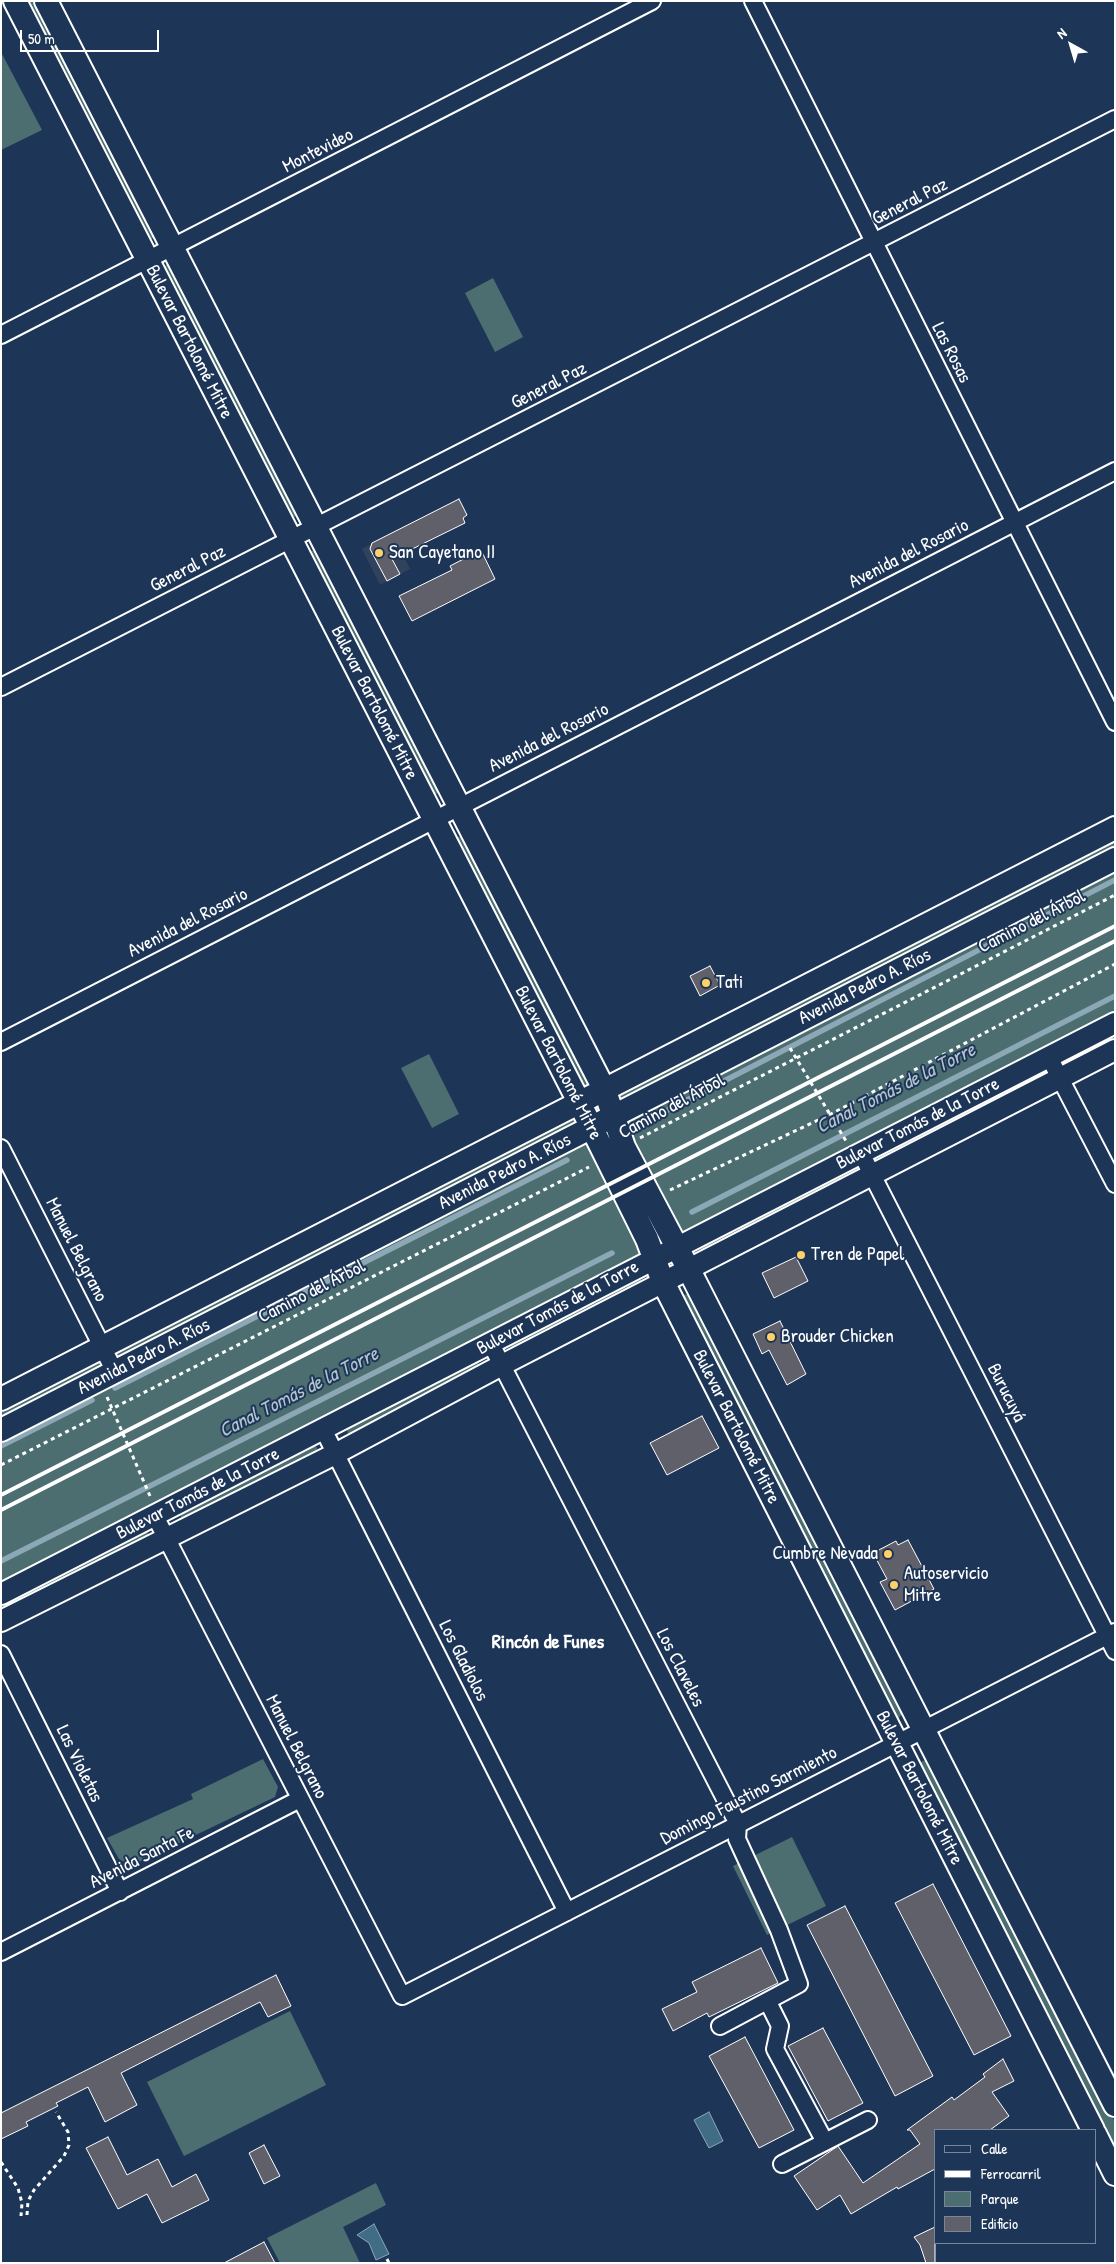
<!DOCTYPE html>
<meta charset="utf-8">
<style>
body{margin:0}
#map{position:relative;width:1116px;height:2264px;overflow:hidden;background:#1d3557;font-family:"Patrick Hand",sans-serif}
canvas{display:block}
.frame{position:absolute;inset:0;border:2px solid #fff;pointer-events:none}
.legend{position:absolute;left:934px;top:2129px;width:162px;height:115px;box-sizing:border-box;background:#1d3557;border:1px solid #77869a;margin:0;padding:6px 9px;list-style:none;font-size:15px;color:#fff}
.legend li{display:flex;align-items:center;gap:10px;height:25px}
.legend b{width:25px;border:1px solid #77869a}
.north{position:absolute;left:1046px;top:20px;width:50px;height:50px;-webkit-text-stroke:4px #1d3557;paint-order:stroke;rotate:321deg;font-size:14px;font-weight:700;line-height:20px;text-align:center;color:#fff}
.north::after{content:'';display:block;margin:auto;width:18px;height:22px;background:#fff;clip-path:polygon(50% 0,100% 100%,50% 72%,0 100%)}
.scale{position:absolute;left:20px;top:30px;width:139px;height:22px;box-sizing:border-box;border:2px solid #fff;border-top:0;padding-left:6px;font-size:15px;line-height:18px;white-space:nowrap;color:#fff;-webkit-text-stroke:4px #1d3557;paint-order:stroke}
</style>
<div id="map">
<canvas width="1116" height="2264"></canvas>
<div class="frame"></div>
<ul class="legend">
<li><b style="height:6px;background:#1d3557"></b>Calle</li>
<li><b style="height:6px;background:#fff"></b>Ferrocarril</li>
<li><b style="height:14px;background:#4c6e70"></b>Parque</li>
<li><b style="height:14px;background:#60606a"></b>Edificio</li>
</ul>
<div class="north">N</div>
<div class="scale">50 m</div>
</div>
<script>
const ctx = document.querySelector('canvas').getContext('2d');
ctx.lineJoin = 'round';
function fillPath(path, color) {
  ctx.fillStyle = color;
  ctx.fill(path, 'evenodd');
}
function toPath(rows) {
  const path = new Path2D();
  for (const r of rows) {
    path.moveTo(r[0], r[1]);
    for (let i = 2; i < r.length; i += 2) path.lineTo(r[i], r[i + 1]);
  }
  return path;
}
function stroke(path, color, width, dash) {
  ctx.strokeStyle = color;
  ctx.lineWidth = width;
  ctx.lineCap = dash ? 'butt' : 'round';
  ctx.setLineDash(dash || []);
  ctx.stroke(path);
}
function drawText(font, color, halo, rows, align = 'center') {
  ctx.font = font + ' "Patrick Hand",sans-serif';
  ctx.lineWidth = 4;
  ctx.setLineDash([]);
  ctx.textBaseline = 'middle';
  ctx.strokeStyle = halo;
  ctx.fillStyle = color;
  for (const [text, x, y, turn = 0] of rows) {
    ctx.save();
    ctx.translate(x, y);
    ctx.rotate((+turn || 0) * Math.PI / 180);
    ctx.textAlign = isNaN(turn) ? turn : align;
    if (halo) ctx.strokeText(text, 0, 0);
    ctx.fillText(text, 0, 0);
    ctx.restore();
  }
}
const built = toPath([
 [392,533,410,569,380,585,362,549]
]);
const green = toPath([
 [22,1,40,1,157,232,155,238,149,239],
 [1,52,42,130,1,150],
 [171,263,299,515,293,517,289,515,161,267],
 [493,278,523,337,495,352,465,293],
 [315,549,440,793,434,794,430,792,310,558,310,552],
 [1115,828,1115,1023,1,1594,1,1399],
 [466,834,591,1079,588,1085,583,1087,456,838],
 [1115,1030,1115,1044,1065,1065,1064,1060],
 [429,1054,459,1114,432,1128,401,1068],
 [1042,1071,1045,1076,886,1160,881,1158,879,1154],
 [855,1167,858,1172,706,1252,701,1250,700,1245],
 [639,1277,642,1283,514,1350,510,1345,512,1339],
 [687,1294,690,1294,902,1707,902,1714,898,1719,892,1721,682,1296],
 [477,1361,480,1366,353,1436,348,1434,347,1429,349,1424],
 [314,1444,317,1448,318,1453,184,1521,181,1518,180,1511],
 [144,1530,150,1535,149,1539,3,1611,1,1610,1,1600],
 [263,1759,278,1787,275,1797,131,1866,119,1859,107,1838,193,1799,191,1794],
 [928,1759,933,1763,1115,2122,1115,2162,916,1764],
 [792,1837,826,1906,767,1935,733,1866],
 [290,2011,326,2085,184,2156,147,2082],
 [376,2183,386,2205,343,2227,360,2263,280,2263,267,2238]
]);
const water = toPath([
 [709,2112,723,2141,709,2148,694,2120,709,2112],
 [374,2224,389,2254,376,2260,369,2243,357,2235,374,2224]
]);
const stream = toPath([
 [654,1117,1115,880],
 [692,1212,1115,996],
 [115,1388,567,1160],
 [1,1446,92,1400],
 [1,1561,612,1253]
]);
const building = toPath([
 [459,499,467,515,463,518,465,523,392,559,400,574,387,581,370,549,372,543,459,499],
 [481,550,495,579,412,621,399,596,452,570,450,566,481,550],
 [710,966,720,985,700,996,690,976,710,966],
 [796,1257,808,1281,774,1298,762,1273,796,1257],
 [780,1321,806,1374,787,1385,769,1350,762,1354,753,1334,780,1321],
 [702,1416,719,1448,667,1475,650,1443,702,1416],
 [908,1540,934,1589,895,1610,880,1582,887,1579,873,1553,896,1541,898,1545,908,1540],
 [933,1884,1011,2036,974,2055,895,1903,933,1884],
 [845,1906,933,2076,895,2096,807,1925,845,1906],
 [761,1948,778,1983,709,2017,707,2013,673,2031,662,2009,697,1992,692,1982,761,1948],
 [276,1975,291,2006,268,2017,260,2002,121,2073,137,2105,105,2122,88,2087,56,2103,58,2106,26,2122,28,2126,1,2139,1,2113,276,1975],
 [823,2028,863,2103,828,2121,788,2046,823,2028],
 [745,2037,794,2130,759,2148,709,2056,745,2037],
 [1003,2059,1014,2081,992,2092,1009,2116,990,2130,935,2130,935,2169,898,2189,897,2187,851,2214,840,2195,817,2210,794,2176,838,2146,863,2183,920,2144,910,2130,907,2130,952,2097,954,2100,985,2077,983,2074,1003,2059],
 [108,2137,127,2175,158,2159,172,2187,196,2174,209,2200,162,2223,147,2194,118,2209,86,2148,108,2137],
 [264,2145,280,2176,264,2184,249,2153,264,2145],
 [935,2227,935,2263,926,2263,920,2245,914,2237,935,2227],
 [264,2242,275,2263,224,2263,264,2242]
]);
const path = toPath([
 [790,1048,846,1141],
 [640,1138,1115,895],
 [670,1190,831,1114,1115,964],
 [107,1397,150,1496],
 [1,1465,589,1167],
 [1,2162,18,2188,22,2203,21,2216],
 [27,2215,28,2201,34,2190,64,2156,69,2145,68,2132,56,2112],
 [387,2259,389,2263]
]);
const minor = toPath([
 [753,1,1115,722],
 [1,335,652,1],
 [1,687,1115,119],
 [1,1042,1115,471],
 [1049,1057,1115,1184],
 [1,1148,115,1372],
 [861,1153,1115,1651],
 [491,1344,738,1824,737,1839,779,1930,799,1984,720,2026],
 [323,1429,567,1912],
 [155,1516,402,1996,1115,1632],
 [1,1654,120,1892],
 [1,1952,300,1799],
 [768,2002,780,2026,775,2049,825,2142],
 [782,2164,868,2120]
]);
const tertiary = toPath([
 [1,1594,1115,1023],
 [1,1621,335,1454,502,1365,1115,1050]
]);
const secondary = toPath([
 [15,1,580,1104,647,1239,663,1282,1093,2130],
 [46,1,605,1091,624,1147,689,1270,1115,2105],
 [1,1399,1115,828],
 [1,1430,1115,859],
 [1095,2134,1115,2174]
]);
const rail = toPath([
 [1,1495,1115,926],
 [1,1510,1115,941]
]);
const markers = [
 [379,553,5,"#ffd166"],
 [706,983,5,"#ffd166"],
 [801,1255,5,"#ffd166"],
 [771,1337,5,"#ffd166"],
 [888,1554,5,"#ffd166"],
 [894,1585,5,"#ffd166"]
];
const streetNames = [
 ["Montevideo",318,151,-27],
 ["General Paz",910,202,-27],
 ["Bulevar Bartolomé Mitre",189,342,63],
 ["Las Rosas",951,353,63],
 ["General Paz",549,386,-27],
 ["Avenida del Rosario",909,554,-27],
 ["General Paz",188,569,-27],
 ["Bulevar Bartolomé Mitre",374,703,63],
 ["Avenida del Rosario",549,738,-27],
 ["Camino del Árbol",1032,922,-27],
 ["Avenida del Rosario",188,923,-27],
 ["Avenida Pedro A. Ríos",865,987,-27],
 ["Bulevar Bartolomé Mitre",558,1063,63],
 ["Camino del Árbol",672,1107,-28],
 ["Bulevar Tomás de la Torre",918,1124,-27],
 ["Avenida Pedro A. Ríos",505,1172,-27],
 ["Manuel Belgrano",76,1250,63],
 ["Camino del Árbol",312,1292,-27],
 ["Bulevar Tomás de la Torre",558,1308,-28],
 ["Avenida Pedro A. Ríos",144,1357,-27],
 ["Burucuyá",1006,1393,63],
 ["Bulevar Bartolomé Mitre",736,1427,63],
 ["Bulevar Tomás de la Torre",198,1494,-27],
 ["Los Gladiolos",463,1661,63],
 ["Los Claveles",680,1668,63],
 ["Manuel Belgrano",296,1747,63],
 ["Las Violetas",79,1764,64],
 ["Bulevar Bartolomé Mitre",919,1788,63],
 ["Domingo Faustino Sarmiento",749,1796,-27],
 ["Avenida Santa Fe",142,1858,-27]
];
const poiNames = [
 ["San Cayetano II",389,553],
 ["Tati",716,983],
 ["Tren de Papel",811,1255],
 ["Brouder Chicken",781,1337],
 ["Cumbre Nevada",878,1554,"right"],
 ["Autoservicio",904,1574],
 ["Mitre",904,1596]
];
const waterNames = [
 ["Canal Tomás de la Torre",896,1089,-27],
 ["Canal Tomás de la Torre",299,1393,-27]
];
const neighbourhoodNames = [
 ["Rincón de Funes",548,1643]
];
fillPath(built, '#31425d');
fillPath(green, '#4c6e70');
fillPath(water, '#406c86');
stroke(water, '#8ca7b6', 1);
stroke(stream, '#8ca7b6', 5.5);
fillPath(building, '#60606a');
stroke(building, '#fff', 1);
stroke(minor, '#fff', 20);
stroke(tertiary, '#fff', 24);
stroke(secondary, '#fff', 26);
stroke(path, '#fff', 3, [4, 4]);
stroke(minor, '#1d3557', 16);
stroke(tertiary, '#1d3557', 20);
stroke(secondary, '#1d3557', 22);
stroke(rail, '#fff', 4);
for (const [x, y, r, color] of markers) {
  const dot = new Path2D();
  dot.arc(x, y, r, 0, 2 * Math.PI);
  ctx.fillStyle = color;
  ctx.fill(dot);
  stroke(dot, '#1d3557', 2);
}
drawText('19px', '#fff', '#1d3557', streetNames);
drawText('19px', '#fff', '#1d3557', poiNames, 'left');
drawText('italic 20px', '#b3c4cf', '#1d3557', waterNames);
drawText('bold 20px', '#fff', '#1d3557', neighbourhoodNames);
</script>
